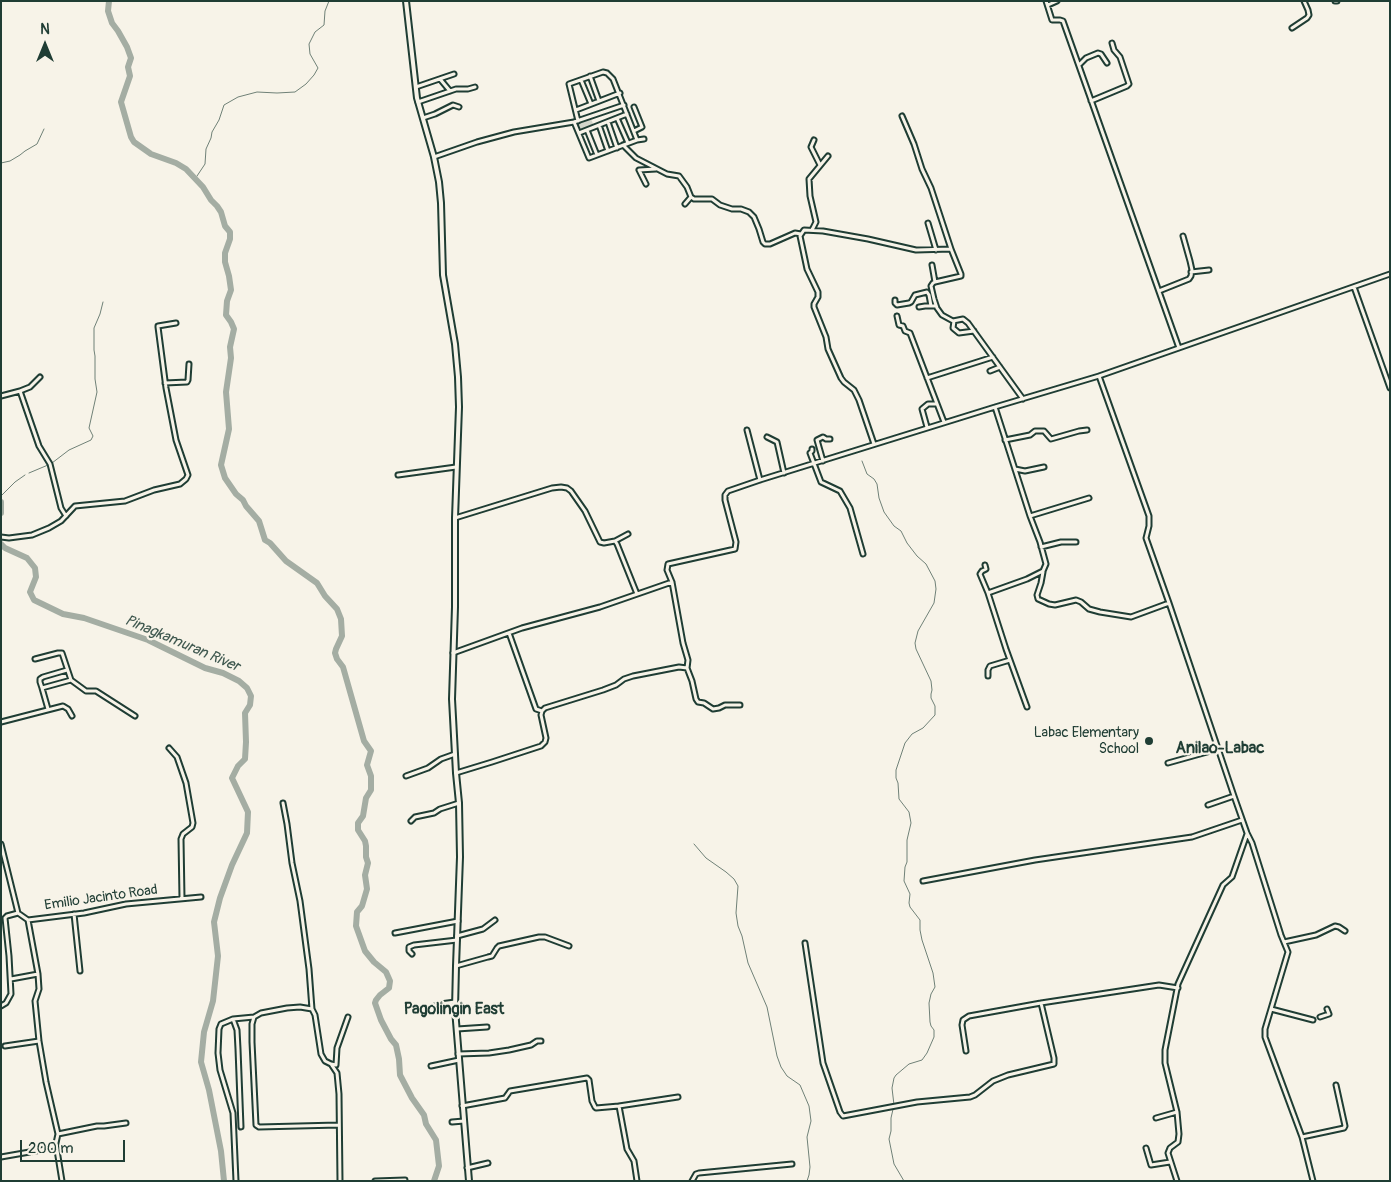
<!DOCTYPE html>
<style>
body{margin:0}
#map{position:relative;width:1391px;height:1182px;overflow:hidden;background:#f7f3e8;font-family:Pangolin,sans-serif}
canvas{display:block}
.frame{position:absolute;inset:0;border:2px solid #1f3d34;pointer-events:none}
.north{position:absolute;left:20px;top:20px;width:50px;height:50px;-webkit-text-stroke:4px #f7f3e8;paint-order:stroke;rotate:0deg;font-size:14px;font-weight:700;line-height:20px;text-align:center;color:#1f3d34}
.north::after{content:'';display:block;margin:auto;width:18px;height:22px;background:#1f3d34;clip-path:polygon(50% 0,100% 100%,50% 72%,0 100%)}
.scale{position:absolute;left:20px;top:1140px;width:105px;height:22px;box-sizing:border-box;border:2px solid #1f3d34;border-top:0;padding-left:6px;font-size:15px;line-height:18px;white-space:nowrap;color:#1f3d34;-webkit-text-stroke:4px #f7f3e8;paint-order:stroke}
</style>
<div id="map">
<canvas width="1391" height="1182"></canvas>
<div class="frame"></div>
<div class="north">N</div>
<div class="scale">200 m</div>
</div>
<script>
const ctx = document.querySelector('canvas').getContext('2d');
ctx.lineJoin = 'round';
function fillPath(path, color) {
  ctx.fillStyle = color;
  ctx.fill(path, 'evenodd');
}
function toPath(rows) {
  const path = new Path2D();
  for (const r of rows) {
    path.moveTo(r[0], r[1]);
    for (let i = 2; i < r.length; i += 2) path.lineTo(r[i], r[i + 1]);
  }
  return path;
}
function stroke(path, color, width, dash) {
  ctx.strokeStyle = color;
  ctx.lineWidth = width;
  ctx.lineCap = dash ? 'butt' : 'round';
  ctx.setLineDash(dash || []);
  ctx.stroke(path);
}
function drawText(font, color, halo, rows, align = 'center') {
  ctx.font = font + ' Pangolin,sans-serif';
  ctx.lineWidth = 4.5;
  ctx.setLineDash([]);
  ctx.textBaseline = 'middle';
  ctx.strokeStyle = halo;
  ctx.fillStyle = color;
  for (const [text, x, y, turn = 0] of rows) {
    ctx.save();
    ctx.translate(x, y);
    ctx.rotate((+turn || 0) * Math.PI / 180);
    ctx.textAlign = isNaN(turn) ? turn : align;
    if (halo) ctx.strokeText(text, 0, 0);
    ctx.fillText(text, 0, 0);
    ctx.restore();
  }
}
const green = toPath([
 [591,119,594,126,581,131,578,124]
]);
const stream = toPath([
 [1,163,10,161,20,155,25,151,37,144,44,129],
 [195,179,205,164,206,149,211,138,212,132,219,120,224,105,238,97,257,92,277,93,295,92,306,84,314,75,318,68,310,54,309,44,315,32,324,25,325,11,329,1],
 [862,461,867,474,874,479,877,484,879,498,884,512,894,526,901,531,907,543,917,556,926,564,935,581,936,589,934,603,918,631,915,643,916,649,931,681,932,690,931,694,931,698,935,706,935,715,923,728,912,734,905,743,896,770,896,778,898,783,899,799,909,812,911,823,907,840,907,862,905,867,904,881,910,894,909,903,910,907,920,920,920,930,922,940,933,973,935,987,931,994,929,1003,930,1022,931,1026,934,1030,934,1037,927,1053,922,1060,909,1064,896,1075,894,1078,892,1088,894,1105,891,1118,891,1131,889,1139,894,1164,904,1181],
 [52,463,69,450,91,440,93,436,89,428,97,392,95,379,95,356,94,350,94,328,100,314,103,302],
 [29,473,48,465],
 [1,496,15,482,25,475],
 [694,844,706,858,726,872,734,879,738,886,736,913,738,926,742,936,748,963,767,1007,777,1056,781,1067,787,1076,800,1085,809,1106,811,1121,807,1137,810,1167,809,1175,807,1181]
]);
const river = toPath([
 [109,1,108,11,112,23,118,31,127,47,131,58,128,67,130,76,121,102,131,137,134,142,151,154,176,163,186,169,203,187,211,200,217,206,221,212,225,226,230,232,230,239,225,253,225,262,229,276,231,290,227,301,226,315,231,322,234,329,230,347,231,358,226,392,229,429,221,465,225,478,236,494,243,500,246,506,259,521,265,540,270,543,286,561,317,583,325,596,337,609,341,619,342,636,336,649,335,653,337,659,343,667,364,741,371,751,367,765,371,776,371,790,366,798,363,816,358,823,358,830,365,841,366,846,366,857,368,863,365,875,367,889,362,906,357,912,356,926,365,951,374,962,386,972,390,981,389,988,380,995,376,1000,375,1003,381,1020,391,1039,396,1045,399,1059,400,1075,412,1098,424,1115,426,1124,436,1140,439,1166,434,1181],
 [1,502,1,513],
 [1,544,5,548,27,558,35,568,36,577,30,592,34,600,63,614,84,618,148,640,205,668,223,673,239,681,247,688,251,696,250,705,245,713,246,742,245,759,238,766,232,778,248,812,247,833,232,865,220,898,214,922,218,956,213,1001,204,1032,201,1062,209,1090,221,1151,224,1181]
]);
const minor = toPath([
 [1046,1,1052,20,1060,20,1063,21,1179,348],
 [1335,1,1337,1],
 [1048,5,1057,1],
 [1292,28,1307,18,1309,15,1308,10,1304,1],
 [1079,65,1086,58,1098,53,1101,54,1107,63],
 [590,76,599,101],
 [440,79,450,91],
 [581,80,591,104],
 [416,87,454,74],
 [1091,101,1127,86,1129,84,1120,57,1114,50,1112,43],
 [418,102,456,89,468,89,475,87],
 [576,110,620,93],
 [902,116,914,144,922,169,931,188,951,249],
 [423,118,435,114,453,105,459,107],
 [617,118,628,143],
 [578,121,569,84,603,72,607,73,613,79,637,140],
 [574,122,589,158,637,140,644,139],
 [608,122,617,148],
 [599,125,608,151],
 [587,130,597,155],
 [634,131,642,127,634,107],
 [579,133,627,114],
 [814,140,811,147,820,165],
 [623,145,636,158,667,174,679,176,687,187,691,197,685,204],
 [434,157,477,142,514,132,574,122,624,105],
 [646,184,639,170,656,169],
 [691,197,694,199,712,199,720,205,732,209,741,209,749,212,754,217,759,229,763,242,765,244,770,244,795,233,801,234],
 [928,223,936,250],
 [812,230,816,222,810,196,809,179,828,156],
 [932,265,935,282],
 [1191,272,1209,270],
 [1354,287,1390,388],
 [1159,291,1189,279,1191,276,1192,270,1190,261,1183,236],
 [895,300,895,303,897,305,909,303,911,302,915,295,927,292,929,295,931,306],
 [919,307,925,306,936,306],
 [897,316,899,325,903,326,905,331,910,333,944,422],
 [954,321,953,328,959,333,974,331],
 [990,371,1000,367],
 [1099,376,1149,516,1149,526,1146,538,1169,603,1234,796,1247,833,1252,843,1281,935,1288,952,1265,1029,1265,1037,1302,1137,1313,1181],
 [927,378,993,357],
 [165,383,187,382,188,380,189,364],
 [20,391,30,387,40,377],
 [1,396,20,391,39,446,50,464,61,508,66,516],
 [927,427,922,409,928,404,937,404],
 [747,430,760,480],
 [767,437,777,442,784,473],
 [1005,440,1030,435,1035,431,1044,431,1051,439,1079,431,1087,430],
 [874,444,859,400,854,390,844,382,841,378,828,349,826,337,814,307,814,304,818,297,818,292,807,269,800,236,804,230,823,231,868,239,916,250,951,249,961,274,961,276,935,282,933,283,931,286,934,299,937,308,942,315,953,321,963,319,968,323,1023,399],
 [812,449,812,451,810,453,821,482,840,491,850,508,863,554],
 [823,461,817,440,823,437,826,439,830,439],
 [1015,469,1025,471,1044,467],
 [398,475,456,467],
 [1030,516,1089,498],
 [455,518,552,488,561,487,567,488,571,491,585,511,600,542,604,543,615,541,617,544,637,594],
 [1,537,9,538,32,535,49,528,61,521,75,506,125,501,154,490,180,484,186,479,188,475,176,440,166,388,158,327,158,326,176,323],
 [615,541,628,534],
 [1041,547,1061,542,1076,542],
 [985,565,986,569,982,571,980,574,988,593],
 [1043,572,1041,583,1037,595,1038,599,1049,604,1055,605,1076,600,1081,602,1089,609,1100,612,1131,617,1169,603],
 [509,633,536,709,542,711],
 [453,653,522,628,600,607,672,582,667,570,668,564,735,549,736,542,725,500,725,495,728,491,760,480,995,407],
 [35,659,58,653,62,653,71,680,42,688,48,709],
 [687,668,692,681,696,699,698,702,704,703,713,709,719,708,725,705,740,705],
 [988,676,988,670,990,666,1010,660],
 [71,680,86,691,96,691,135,716],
 [42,688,40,682,40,679,43,677,67,670],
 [1027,707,1006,649,988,593,1027,579,1043,571,1046,564,1040,542,1030,516,995,407,1099,376,1390,274],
 [1,722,63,706,68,709,72,716],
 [169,748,177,757,186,783,193,823,192,827,183,834,181,839,182,898],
 [1168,763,1218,749],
 [456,773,492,762,541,746,545,742,546,738,541,715,542,711,545,708,603,690,616,685,624,679,633,676,679,667,687,668,688,660,683,643,672,582],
 [406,776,428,768,441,759,455,754],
 [283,803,287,824,292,863,300,901,309,969,312,1009,315,1015,321,1054,325,1061,331,1064,337,1073,339,1094,340,1181],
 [1208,805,1234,796],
 [411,821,415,817,434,813,440,809,459,803],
 [1,844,18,913,28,920,84,913,126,904,201,897],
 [923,881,1035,860,1192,837,1242,820],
 [74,914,80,971],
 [395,933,458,921],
 [457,936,483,929,495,920],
 [1284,942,1316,935,1335,926,1339,927,1345,931],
 [805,943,823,1063,840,1112,843,1116,917,1102,970,1097,975,1095,993,1081,1008,1075,1054,1064,1054,1058,1041,1003,1159,985,1178,988],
 [412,954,409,951,409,947,414,945,457,940],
 [456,966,488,957,492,956,497,948,499,946,539,937,545,937,569,946],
 [11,979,38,974],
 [1,1006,6,1003,11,994,9,956,5,918,7,916,18,913],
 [432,1007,440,1004,455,1002],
 [1271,1009,1313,1020],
 [254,1017,252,1024,252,1042,256,1125,259,1127,338,1125],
 [1320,1017,1329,1014,1327,1009],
 [233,1019,237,1030,238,1049,241,1127],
 [457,1029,487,1027],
 [5,1046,39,1041],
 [966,1051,962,1025,963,1020,969,1016,1041,1003],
 [458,1054,489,1053,509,1050,531,1045,537,1041,541,1041],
 [331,1064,336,1065,337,1048,348,1017],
 [431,1066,459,1060],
 [462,1106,505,1098,510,1091,587,1078,589,1080,592,1101,595,1107,596,1108,619,1106,627,1149,634,1161,637,1181],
 [619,1106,678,1097],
 [1156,1118,1177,1112],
 [452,1122,464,1121],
 [58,1134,97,1126,104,1126,126,1123],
 [1302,1137,1344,1128,1345,1126,1336,1085],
 [56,1144,62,1181],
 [1146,1148,1151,1165,1170,1162],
 [1,1157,41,1150,53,1146,56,1143,58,1134,46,1082,39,1041,35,1001,39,989,38,974,28,920],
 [467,1168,488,1163],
 [236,1181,233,1113,220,1070,218,1053,219,1029,221,1024,233,1019,254,1017,261,1013,287,1008,300,1007,312,1009],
 [375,1181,405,1180],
 [692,1181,696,1174,699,1173,792,1164],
 [1177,1181,1168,1153,1170,1148,1178,1142,1179,1134,1177,1112,1165,1063,1165,1050,1178,984,1223,885,1232,877,1247,834]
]);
const tertiary = toPath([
 [406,1,417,98,434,157,439,182,441,203,443,275,455,344,458,377,459,407,455,518,455,607,452,699,456,773,459,803,460,857,456,966,455,1009,469,1181]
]);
const markers = [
 [1149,741,5,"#1f3d34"]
];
const poiNames = [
 ["Labac Elementary",1139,733],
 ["School",1139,749]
];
const streetNames = [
 ["Emilio Jacinto Road",101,898,-8]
];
const waterNames = [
 ["Pinagkamuran River",182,644,23]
];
const quarterNames = [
 ["Anilao-Labac",1220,749],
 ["Pagolingin East",454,1010]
];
fillPath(green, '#d3d5ca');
stroke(stream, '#6f8077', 1);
stroke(river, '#a4ada3', 6);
stroke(minor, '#1f3d34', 7);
stroke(tertiary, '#1f3d34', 8);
stroke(minor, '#f7f3e8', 3);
stroke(tertiary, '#f7f3e8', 4);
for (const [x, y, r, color] of markers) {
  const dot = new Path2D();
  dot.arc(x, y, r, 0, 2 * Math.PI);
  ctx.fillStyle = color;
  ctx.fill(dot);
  stroke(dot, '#f7f3e8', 2);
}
drawText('14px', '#1f3d34', '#f7f3e8', poiNames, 'right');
drawText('14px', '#1f3d34', '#f7f3e8', streetNames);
drawText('italic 15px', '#405950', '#f7f3e8', waterNames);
drawText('bold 16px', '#1f3d34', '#f7f3e8', quarterNames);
</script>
